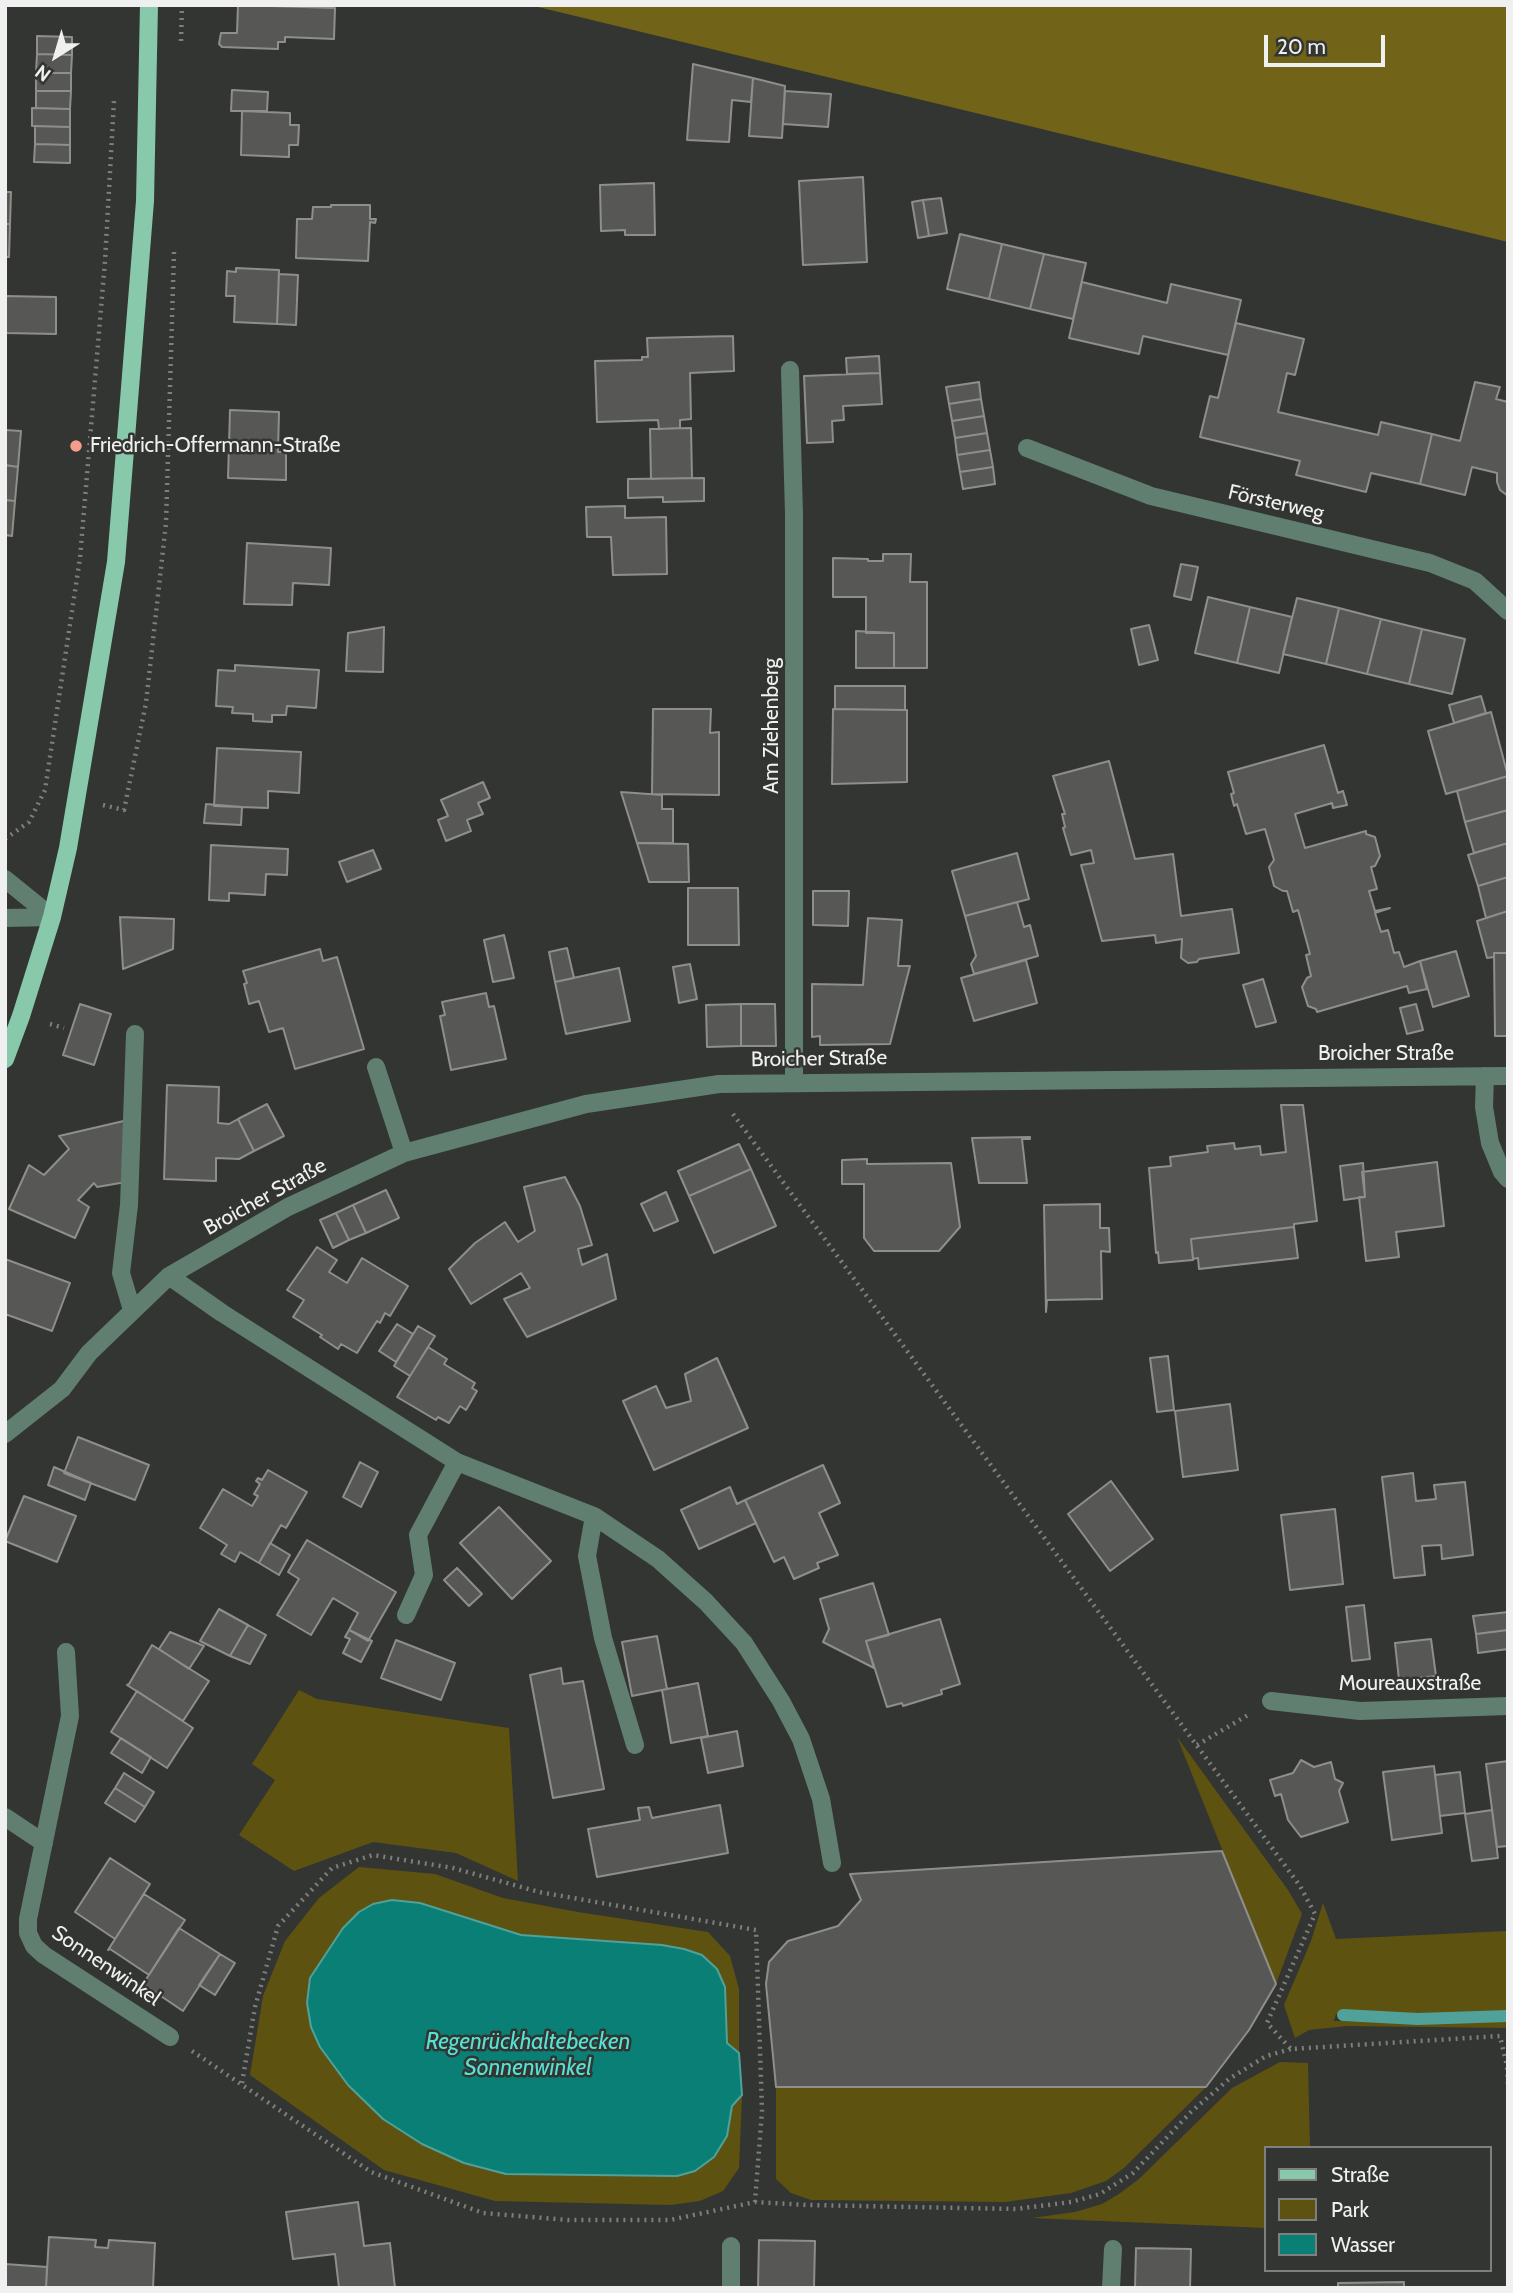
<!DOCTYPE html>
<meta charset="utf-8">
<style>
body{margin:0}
#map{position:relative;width:1513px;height:2293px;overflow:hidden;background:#333532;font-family:Cabin,sans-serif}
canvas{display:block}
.frame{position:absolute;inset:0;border:7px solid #eff0ef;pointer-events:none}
.legend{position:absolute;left:1264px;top:2146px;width:228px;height:126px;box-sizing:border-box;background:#333532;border:2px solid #7e807e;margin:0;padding:9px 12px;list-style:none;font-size:21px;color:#eff0ef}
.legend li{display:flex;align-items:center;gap:14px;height:35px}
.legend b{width:35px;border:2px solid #7e807e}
.north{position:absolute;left:21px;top:21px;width:70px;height:70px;-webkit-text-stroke:5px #333532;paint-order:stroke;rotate:217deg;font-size:19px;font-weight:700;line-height:28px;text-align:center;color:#eff0ef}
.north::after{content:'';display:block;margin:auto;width:24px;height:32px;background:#eff0ef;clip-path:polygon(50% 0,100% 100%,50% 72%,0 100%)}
.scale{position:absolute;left:1264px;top:35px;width:121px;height:32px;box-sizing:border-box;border:4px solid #eff0ef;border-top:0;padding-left:9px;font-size:21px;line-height:24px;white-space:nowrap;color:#eff0ef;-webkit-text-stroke:5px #333532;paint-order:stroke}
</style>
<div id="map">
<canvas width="1513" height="2293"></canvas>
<div class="frame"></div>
<ul class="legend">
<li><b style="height:9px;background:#88c9ab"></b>Straße</li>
<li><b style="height:19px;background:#5e5211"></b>Park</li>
<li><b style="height:19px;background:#0a7f76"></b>Wasser</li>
</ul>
<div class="north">N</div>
<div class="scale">20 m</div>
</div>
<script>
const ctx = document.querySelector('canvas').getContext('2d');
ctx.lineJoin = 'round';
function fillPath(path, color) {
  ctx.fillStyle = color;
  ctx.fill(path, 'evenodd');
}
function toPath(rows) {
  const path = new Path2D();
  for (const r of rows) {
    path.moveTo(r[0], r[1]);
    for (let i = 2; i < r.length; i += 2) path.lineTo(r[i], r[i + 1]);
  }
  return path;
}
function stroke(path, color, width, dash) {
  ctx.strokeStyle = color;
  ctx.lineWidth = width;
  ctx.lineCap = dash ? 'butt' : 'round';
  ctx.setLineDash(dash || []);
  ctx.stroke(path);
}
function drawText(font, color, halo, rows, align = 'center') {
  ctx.font = font + ' Cabin,sans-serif';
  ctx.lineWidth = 5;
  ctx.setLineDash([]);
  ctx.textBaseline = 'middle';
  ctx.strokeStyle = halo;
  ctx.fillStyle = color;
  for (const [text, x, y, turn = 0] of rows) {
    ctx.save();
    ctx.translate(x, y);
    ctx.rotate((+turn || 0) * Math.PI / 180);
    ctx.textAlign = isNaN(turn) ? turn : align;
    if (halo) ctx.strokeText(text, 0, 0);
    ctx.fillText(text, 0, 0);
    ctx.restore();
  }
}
const green = toPath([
 [299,1690,317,1699,509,1728,518,1881,456,1853,373,1842,294,1871,239,1835,275,1780,252,1764],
 [1177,1737,1288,1890,1302,1914,1276,1984],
 [359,1867,435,1874,503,1898,578,1912,708,1932,730,1956,739,1989,739,2053,727,2043,724,1987,684,1949,662,1945,521,1935,420,1903,392,1900,506,2174,677,2176,727,2136,732,2106,742,2095,739,2168,723,2191,700,2201,671,2205,495,2201,384,2170,250,2075,263,1996,285,1941,319,1898],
 [1323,1903,1336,1939,1508,1931,1508,2013,1419,2015,1336,2014,1334,2021,1418,2022,1508,2019,1508,2028,1347,2026,1309,2030,1295,2038,1284,2005,1311,1941],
 [1280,2062,1308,2063,1310,2148,1266,2148,1266,2228,1032,2218,1075,2212,1102,2204,1119,2194,1139,2179,1232,2088],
 [776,2087,1206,2087,1124,2168,1106,2181,1071,2193,1005,2202,811,2200,791,2193,776,2179]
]);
const forest = toPath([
 [530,5,1508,5,1508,242]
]);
const water = toPath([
 [392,1900,420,1903,521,1935,662,1945,684,1949,702,1955,717,1969,725,1987,727,2043,739,2053,742,2095,732,2106,727,2136,714,2157,695,2171,677,2176,506,2174,464,2163,422,2144,383,2119,348,2085,320,2047,311,2027,307,2003,310,1978,343,1928,359,1912,373,1904,392,1900]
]);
const stream = toPath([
 [1343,2015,1418,2019,1508,2016]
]);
const building = toPath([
 [238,5,335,8,334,39,285,37,285,42,278,42,278,49,222,47,219,44,221,33,237,33,238,5],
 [37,36,72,37,72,55,37,54,37,36],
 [37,54,72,55,71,73,36,73,37,54],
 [693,64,753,78,751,102,732,100,729,142,687,140,693,64],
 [36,73,71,73,71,91,36,91,36,73],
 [753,78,785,86,782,138,749,136,753,78],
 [232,90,268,92,267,111,231,111,232,90],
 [36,91,71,91,70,109,36,108,36,91],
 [785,91,831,94,828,127,783,124,785,91],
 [32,108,70,109,70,127,32,126,32,108],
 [242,111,290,113,290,125,299,125,298,145,289,145,289,157,241,155,242,111],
 [35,126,70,127,70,145,35,144,35,126],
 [35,144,70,145,70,163,34,162,35,144],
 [863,177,867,262,803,265,799,181,863,177],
 [654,183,655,235,625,235,625,230,601,231,600,185,654,183],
 [5,192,11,192,10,224,5,224,5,192],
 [941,198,947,233,929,236,923,200,941,198],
 [923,200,929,236,918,238,912,202,923,200],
 [331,205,370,205,370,219,376,219,375,223,370,222,368,261,296,258,297,219,312,219,313,207,331,207,331,205],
 [5,224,10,224,9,257,5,257,5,224],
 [960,234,1002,244,989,299,947,289,960,234],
 [1002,244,1044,254,1030,309,989,299,1002,244],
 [1044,254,1086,263,1073,319,1030,309,1044,254],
 [236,268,279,270,277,324,234,322,235,296,226,296,227,271,236,272,236,268],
 [279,274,298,275,296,325,277,324,279,274],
 [1082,282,1167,303,1171,284,1241,300,1228,355,1143,336,1139,354,1069,338,1082,282],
 [5,296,56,297,56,334,5,333,5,296],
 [1236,323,1304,339,1295,375,1287,373,1278,412,1378,435,1381,422,1432,434,1420,484,1371,473,1366,492,1296,475,1300,461,1200,437,1210,396,1218,398,1236,323],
 [733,336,734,371,690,373,691,419,680,420,680,428,659,429,658,420,597,422,595,361,642,360,642,357,648,357,647,338,733,336],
 [879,356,880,373,847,374,846,358,879,356],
 [880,373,882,404,843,406,844,420,832,421,833,442,807,443,804,376,880,373],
 [979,382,981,399,949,404,946,387,979,382],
 [1475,382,1500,387,1496,399,1508,402,1508,496,1500,490,1497,482,1497,473,1472,467,1465,495,1420,484,1432,434,1460,441,1475,382],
 [981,399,984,416,952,421,949,404,981,399],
 [230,410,279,412,278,452,286,452,286,480,228,478,230,410],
 [984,416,987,433,955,438,952,421,984,416],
 [691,428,692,478,651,479,650,429,691,428],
 [5,430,21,431,18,467,5,465,5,430],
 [987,433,990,450,957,455,955,438,987,433],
 [990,450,993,467,960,472,957,455,990,450],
 [5,465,18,467,15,501,5,500,5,465],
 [993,467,995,484,963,489,960,472,993,467],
 [704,478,704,501,663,502,663,497,628,498,628,479,704,478],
 [5,500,15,501,12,536,5,535,5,500],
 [625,506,625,518,666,517,667,574,613,575,611,537,587,537,586,507,625,506],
 [247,543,331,548,329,585,293,583,292,605,244,604,247,543],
 [883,554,911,554,910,582,927,582,927,668,894,668,894,633,866,633,866,597,833,597,833,558,868,559,868,561,883,561,883,554],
 [1181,564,1198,567,1191,600,1174,596,1181,564],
 [1208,597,1250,607,1237,663,1195,653,1208,597],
 [1297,598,1339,608,1326,664,1283,654,1297,598],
 [1250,607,1292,617,1279,673,1237,663,1250,607],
 [1339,608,1381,619,1367,674,1326,664,1339,608],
 [1381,619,1422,629,1409,684,1367,674,1381,619],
 [1149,625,1158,660,1139,665,1131,629,1149,625],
 [384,627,383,672,346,671,348,633,384,627],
 [1422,629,1465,639,1452,694,1409,684,1422,629],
 [856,631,894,633,894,668,856,668,856,631],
 [235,665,319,670,316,708,287,706,286,715,272,715,272,722,253,721,253,714,232,713,233,707,216,706,218,670,235,671,235,665],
 [835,686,905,686,905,710,835,709,835,686],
 [1481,696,1486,713,1454,723,1449,705,1481,696],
 [653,709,711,709,710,733,719,732,719,795,652,794,653,709],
 [833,709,907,710,907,782,832,784,833,709],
 [1491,712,1508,776,1446,794,1428,731,1491,712],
 [1324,745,1338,793,1343,791,1347,805,1333,808,1332,803,1295,814,1305,848,1366,831,1366,834,1375,837,1380,856,1375,866,1371,867,1377,889,1369,891,1375,911,1390,908,1375,913,1381,932,1388,930,1394,953,1399,952,1404,967,1420,961,1427,989,1409,993,1407,986,1317,1012,1316,1009,1308,1006,1302,987,1307,978,1311,976,1306,955,1310,954,1298,910,1293,912,1287,891,1283,891,1274,886,1269,867,1274,860,1265,829,1246,834,1237,804,1234,806,1231,794,1234,793,1228,772,1324,745],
 [217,748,301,752,299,793,268,791,268,808,214,806,217,748],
 [1109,761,1135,859,1173,854,1181,916,1232,909,1239,953,1199,959,1197,962,1188,963,1181,958,1182,939,1156,943,1155,935,1102,941,1081,865,1094,863,1091,850,1071,855,1063,828,1065,827,1062,814,1065,814,1053,776,1109,761],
 [1508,776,1508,810,1465,822,1457,791,1508,776],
 [483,782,490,798,478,803,483,814,467,820,471,831,446,841,438,820,448,816,441,800,483,782],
 [621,792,662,795,662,809,673,809,673,843,637,843,621,792],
 [206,804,242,807,241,825,204,823,206,804],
 [1508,810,1508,843,1474,853,1465,822,1508,810],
 [637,843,688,844,689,882,649,882,637,843],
 [1508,843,1508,877,1478,886,1468,855,1508,843],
 [211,845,288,849,287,875,266,874,265,895,229,893,229,901,209,900,211,845],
 [373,850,381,869,347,882,339,862,373,850],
 [1017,853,1029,899,965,916,952,871,1017,853],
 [1508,877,1508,911,1486,918,1478,886,1508,877],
 [688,888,738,888,739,945,688,945,688,888],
 [813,891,849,891,848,926,813,925,813,891],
 [1017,902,1024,927,1030,925,1038,956,974,974,971,964,976,956,965,916,1017,902],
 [1508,911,1508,953,1494,953,1494,957,1487,958,1477,921,1508,911],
 [120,917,174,919,173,949,123,969,120,917],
 [868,918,902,920,898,966,910,966,890,1044,820,1045,820,1036,812,1037,812,984,863,985,868,918],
 [504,935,514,978,493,982,484,940,504,935],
 [567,948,574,978,555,982,549,952,567,948],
 [320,949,323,961,337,957,364,1049,295,1069,283,1028,269,1032,259,1001,249,1004,244,984,247,983,243,971,320,949],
 [1456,951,1469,996,1433,1007,1420,961,1456,951],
 [1494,953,1508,953,1508,1036,1495,1036,1494,953],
 [1026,960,1037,1003,974,1021,961,978,1026,960],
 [690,964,697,999,679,1003,673,967,690,964],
 [619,968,630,1021,566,1034,555,982,619,968],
 [1263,979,1276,1022,1256,1027,1243,985,1263,979],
 [486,993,489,1007,494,1006,506,1059,451,1070,440,1016,445,1015,442,1002,486,993],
 [80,1004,111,1014,94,1065,63,1055,80,1004],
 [741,1004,741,1046,707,1047,706,1005,741,1004],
 [741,1004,775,1004,776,1046,741,1046,741,1004],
 [1416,1004,1423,1030,1407,1034,1400,1008,1416,1004],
 [167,1085,219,1087,218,1123,229,1124,238,1119,254,1151,239,1159,216,1158,216,1181,164,1179,167,1085],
 [267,1104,284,1136,254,1151,238,1119,267,1104],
 [1281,1105,1303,1105,1317,1221,1294,1224,1294,1227,1191,1239,1193,1260,1159,1263,1158,1252,1156,1253,1149,1168,1171,1166,1170,1157,1208,1152,1207,1146,1234,1143,1235,1149,1260,1146,1261,1155,1286,1152,1281,1105],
 [128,1120,126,1182,97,1187,94,1183,78,1200,89,1207,75,1238,9,1209,29,1165,44,1175,69,1149,59,1136,128,1120],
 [1030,1137,1030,1139,1022,1139,1027,1183,979,1183,972,1138,1030,1137],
 [739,1144,751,1169,689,1196,678,1171,739,1144],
 [867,1159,867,1164,951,1163,960,1227,939,1251,874,1251,864,1238,864,1184,842,1184,842,1160,867,1159],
 [1437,1162,1444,1226,1396,1232,1399,1257,1366,1261,1359,1197,1365,1197,1362,1172,1437,1162],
 [1363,1163,1365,1197,1344,1200,1340,1166,1363,1163],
 [751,1169,776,1226,714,1253,689,1196,751,1169],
 [565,1177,580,1206,592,1245,578,1249,582,1265,607,1254,616,1299,527,1337,504,1299,530,1288,521,1273,471,1304,449,1269,475,1243,505,1222,518,1242,535,1231,524,1187,565,1177],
 [386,1190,399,1218,366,1233,353,1205,386,1190],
 [666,1192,678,1221,654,1231,641,1204,666,1192],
 [1100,1204,1100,1228,1109,1228,1110,1252,1101,1251,1102,1299,1047,1300,1046,1312,1044,1205,1100,1204],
 [353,1205,366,1233,349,1240,336,1213,353,1205],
 [336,1213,349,1240,333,1248,320,1220,336,1213],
 [1294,1227,1298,1258,1199,1269,1198,1258,1193,1259,1191,1239,1294,1227],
 [317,1247,337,1260,329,1272,347,1283,362,1258,408,1286,390,1316,385,1313,380,1323,377,1321,357,1353,341,1344,338,1349,320,1337,322,1335,293,1317,304,1300,287,1290,317,1247],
 [5,1259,70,1283,52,1331,5,1314,5,1259],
 [397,1324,413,1334,396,1362,379,1351,397,1324],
 [418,1326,435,1336,410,1376,394,1366,418,1326],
 [428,1347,447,1359,444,1364,475,1383,472,1388,477,1391,466,1410,460,1406,449,1423,438,1417,436,1420,397,1397,428,1347],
 [1168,1356,1174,1410,1157,1412,1150,1358,1168,1356],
 [717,1358,748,1428,654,1470,623,1401,656,1386,666,1408,691,1401,685,1374,717,1358],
 [1230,1404,1238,1470,1183,1477,1175,1411,1230,1404],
 [78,1437,149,1465,135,1500,64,1473,78,1437],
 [360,1462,378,1472,361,1507,343,1497,360,1462],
 [823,1465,840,1503,819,1513,838,1555,817,1563,819,1568,794,1579,784,1557,774,1562,745,1500,823,1465],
 [54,1467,91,1483,85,1500,48,1485,54,1467],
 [268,1470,307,1492,286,1528,281,1525,259,1563,240,1552,235,1562,221,1554,227,1545,200,1528,223,1489,252,1506,258,1496,254,1494,260,1484,256,1481,258,1478,262,1480,268,1470],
 [1413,1473,1416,1501,1436,1499,1434,1485,1465,1482,1473,1555,1442,1559,1441,1545,1422,1546,1425,1575,1394,1578,1382,1477,1413,1473],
 [1111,1481,1153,1539,1110,1571,1068,1514,1111,1481],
 [730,1487,737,1504,745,1500,756,1523,699,1549,681,1510,730,1487],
 [24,1496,76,1516,57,1562,5,1541,24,1496],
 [499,1507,551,1561,512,1599,460,1543,499,1507],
 [1335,1509,1343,1584,1290,1590,1281,1515,1335,1509],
 [307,1540,396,1592,368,1641,349,1630,358,1613,333,1598,311,1635,277,1615,299,1579,288,1572,307,1540],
 [270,1543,290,1555,279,1575,259,1563,270,1543],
 [457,1568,482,1594,469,1606,444,1580,457,1568],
 [873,1583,889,1635,866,1641,874,1668,823,1642,829,1629,820,1599,873,1583],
 [1364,1605,1370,1659,1352,1661,1346,1607,1364,1605],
 [219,1609,248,1625,230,1656,200,1641,219,1609],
 [1508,1612,1508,1630,1476,1634,1473,1616,1508,1612],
 [940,1619,960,1684,941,1690,942,1694,903,1706,902,1703,887,1707,866,1641,940,1619],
 [248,1625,266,1635,250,1664,230,1656,248,1625],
 [349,1630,372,1641,361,1662,343,1653,350,1639,345,1637,349,1630],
 [1508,1630,1508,1649,1478,1653,1476,1634,1508,1630],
 [170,1632,204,1646,189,1669,159,1649,170,1632],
 [657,1636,667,1689,632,1696,622,1642,657,1636],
 [1431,1639,1436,1676,1399,1680,1395,1643,1431,1639],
 [396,1640,455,1663,441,1700,381,1678,396,1640],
 [152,1645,209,1681,183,1721,127,1685,129,1684,152,1645],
 [561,1668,563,1684,583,1681,604,1789,553,1798,530,1675,561,1668],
 [698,1683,708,1736,671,1743,662,1690,698,1683],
 [137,1691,193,1728,167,1768,111,1732,137,1691],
 [737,1731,743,1766,708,1773,701,1738,737,1731],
 [121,1738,151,1757,142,1773,111,1753,121,1738],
 [1301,1760,1314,1767,1331,1762,1335,1779,1343,1783,1339,1791,1348,1822,1301,1837,1288,1820,1281,1794,1275,1796,1270,1780,1293,1773,1301,1760],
 [1508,1761,1508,1846,1497,1847,1486,1764,1508,1761],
 [1434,1766,1442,1833,1392,1840,1383,1772,1434,1766],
 [1460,1772,1465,1813,1440,1816,1435,1775,1460,1772],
 [124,1773,154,1792,145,1807,115,1788,124,1773],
 [115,1788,145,1807,135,1822,105,1803,115,1788],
 [720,1805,728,1853,597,1877,588,1829,640,1820,638,1808,649,1807,652,1818,720,1805],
 [1492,1810,1498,1858,1472,1861,1465,1814,1492,1810],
 [1222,1851,1276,1984,1249,2030,1206,2087,776,2087,766,1984,769,1962,788,1941,838,1926,861,1900,850,1874,1222,1851],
 [110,1858,150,1884,115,1939,75,1912,110,1858],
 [144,1894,185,1920,149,1975,110,1949,108,1950,144,1894],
 [179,1928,220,1954,183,2011,143,1984,179,1928],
 [220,1954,235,1963,215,1995,199,1985,220,1954],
 [358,2202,364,2246,390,2243,395,2288,339,2288,335,2254,293,2259,286,2212,358,2202],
 [49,2237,96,2240,95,2247,108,2248,109,2240,155,2243,153,2288,46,2288,49,2237],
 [759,2240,815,2241,814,2288,758,2288,759,2240],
 [1136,2248,1191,2249,1190,2288,1135,2288,1136,2248],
 [5,2264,47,2267,46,2288,5,2288,5,2264],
 [1404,2282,1404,2288,1338,2288,1338,2283,1404,2282]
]);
const path = toPath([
 [181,41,182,5],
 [103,805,124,810,146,703,166,523,174,252],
 [5,839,29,822,45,790,80,558,105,261,114,101],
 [50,1024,64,1028],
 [733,1114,1300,1886,1315,1914,1267,2023,1291,2049,1500,2036,1507,2066,1508,2085],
 [1197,1745,1248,1715],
 [192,2051,371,2172,483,2213,568,2220,670,2220,755,2202,807,2205,1016,2209,1071,2202,1100,2194,1133,2173,1191,2112,1229,2079,1266,2056,1291,2049],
 [242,2083,255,2007,278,1926,332,1868,373,1855,453,1868,539,1892,756,1930,762,2111,755,2202]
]);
const minor = toPath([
 [790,370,794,514,794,1081],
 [1027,448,1151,496,1430,563,1475,581,1508,611],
 [5,879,52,917],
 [5,918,52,917],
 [376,1067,404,1153],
 [1485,1076,1484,1107,1490,1143,1502,1172,1508,1179],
 [169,1276,222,1313,457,1462,594,1516,658,1559,706,1602,744,1643,781,1701,801,1739,821,1799,832,1863],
 [132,1310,121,1273,129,1205,135,1034],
 [5,1434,62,1389,89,1353,169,1276,288,1207,404,1153,586,1104,719,1084,1508,1076],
 [594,1516,587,1556,603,1638,635,1745],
 [406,1615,424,1575,418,1535,457,1462],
 [66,1652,70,1716,28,1919,28,1933,34,1946,44,1955,170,2037],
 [1271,1701,1360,1711,1508,1706],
 [5,1817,44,1843],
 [731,2288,731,2246],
 [1111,2288,1113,2249]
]);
const major = toPath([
 [5,1059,21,1016,52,917,68,848,116,562,145,201,149,5]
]);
const markers = [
 [76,446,7,"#f49d8d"]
];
const poiNames = [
 ["Friedrich-Offermann-Straße",90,446]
];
const streetNames = [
 ["Försterweg",1276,503,13],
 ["Am Ziehenberg",772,726,-90],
 ["Broicher Straße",1386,1054],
 ["Broicher Straße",819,1059,-1],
 ["Broicher Straße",265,1197,-29],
 ["Moureauxstraße",1410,1684],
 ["Sonnenwinkel",106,1966,34]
];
const waterNames = [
 ["Regenrückhaltebecken",528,2042],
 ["Sonnenwinkel",528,2068]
];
fillPath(green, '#5e5211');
fillPath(forest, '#716318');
fillPath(water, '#0a7f76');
stroke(water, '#4fa19a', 2);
stroke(stream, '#4fa19a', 12);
fillPath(building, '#575855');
stroke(building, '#8e8f8b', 2);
stroke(path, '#7e7f7d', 4.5, [2, 5]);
stroke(minor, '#617f70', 18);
stroke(major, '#88c9ab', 18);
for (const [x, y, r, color] of markers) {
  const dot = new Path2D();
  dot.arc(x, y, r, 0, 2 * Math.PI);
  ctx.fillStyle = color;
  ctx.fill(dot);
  stroke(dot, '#333532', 2.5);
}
drawText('21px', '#eff0ef', '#333532', poiNames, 'left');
drawText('21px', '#eff0ef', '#333532', streetNames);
drawText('italic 23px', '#55e2d4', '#333532', waterNames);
</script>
